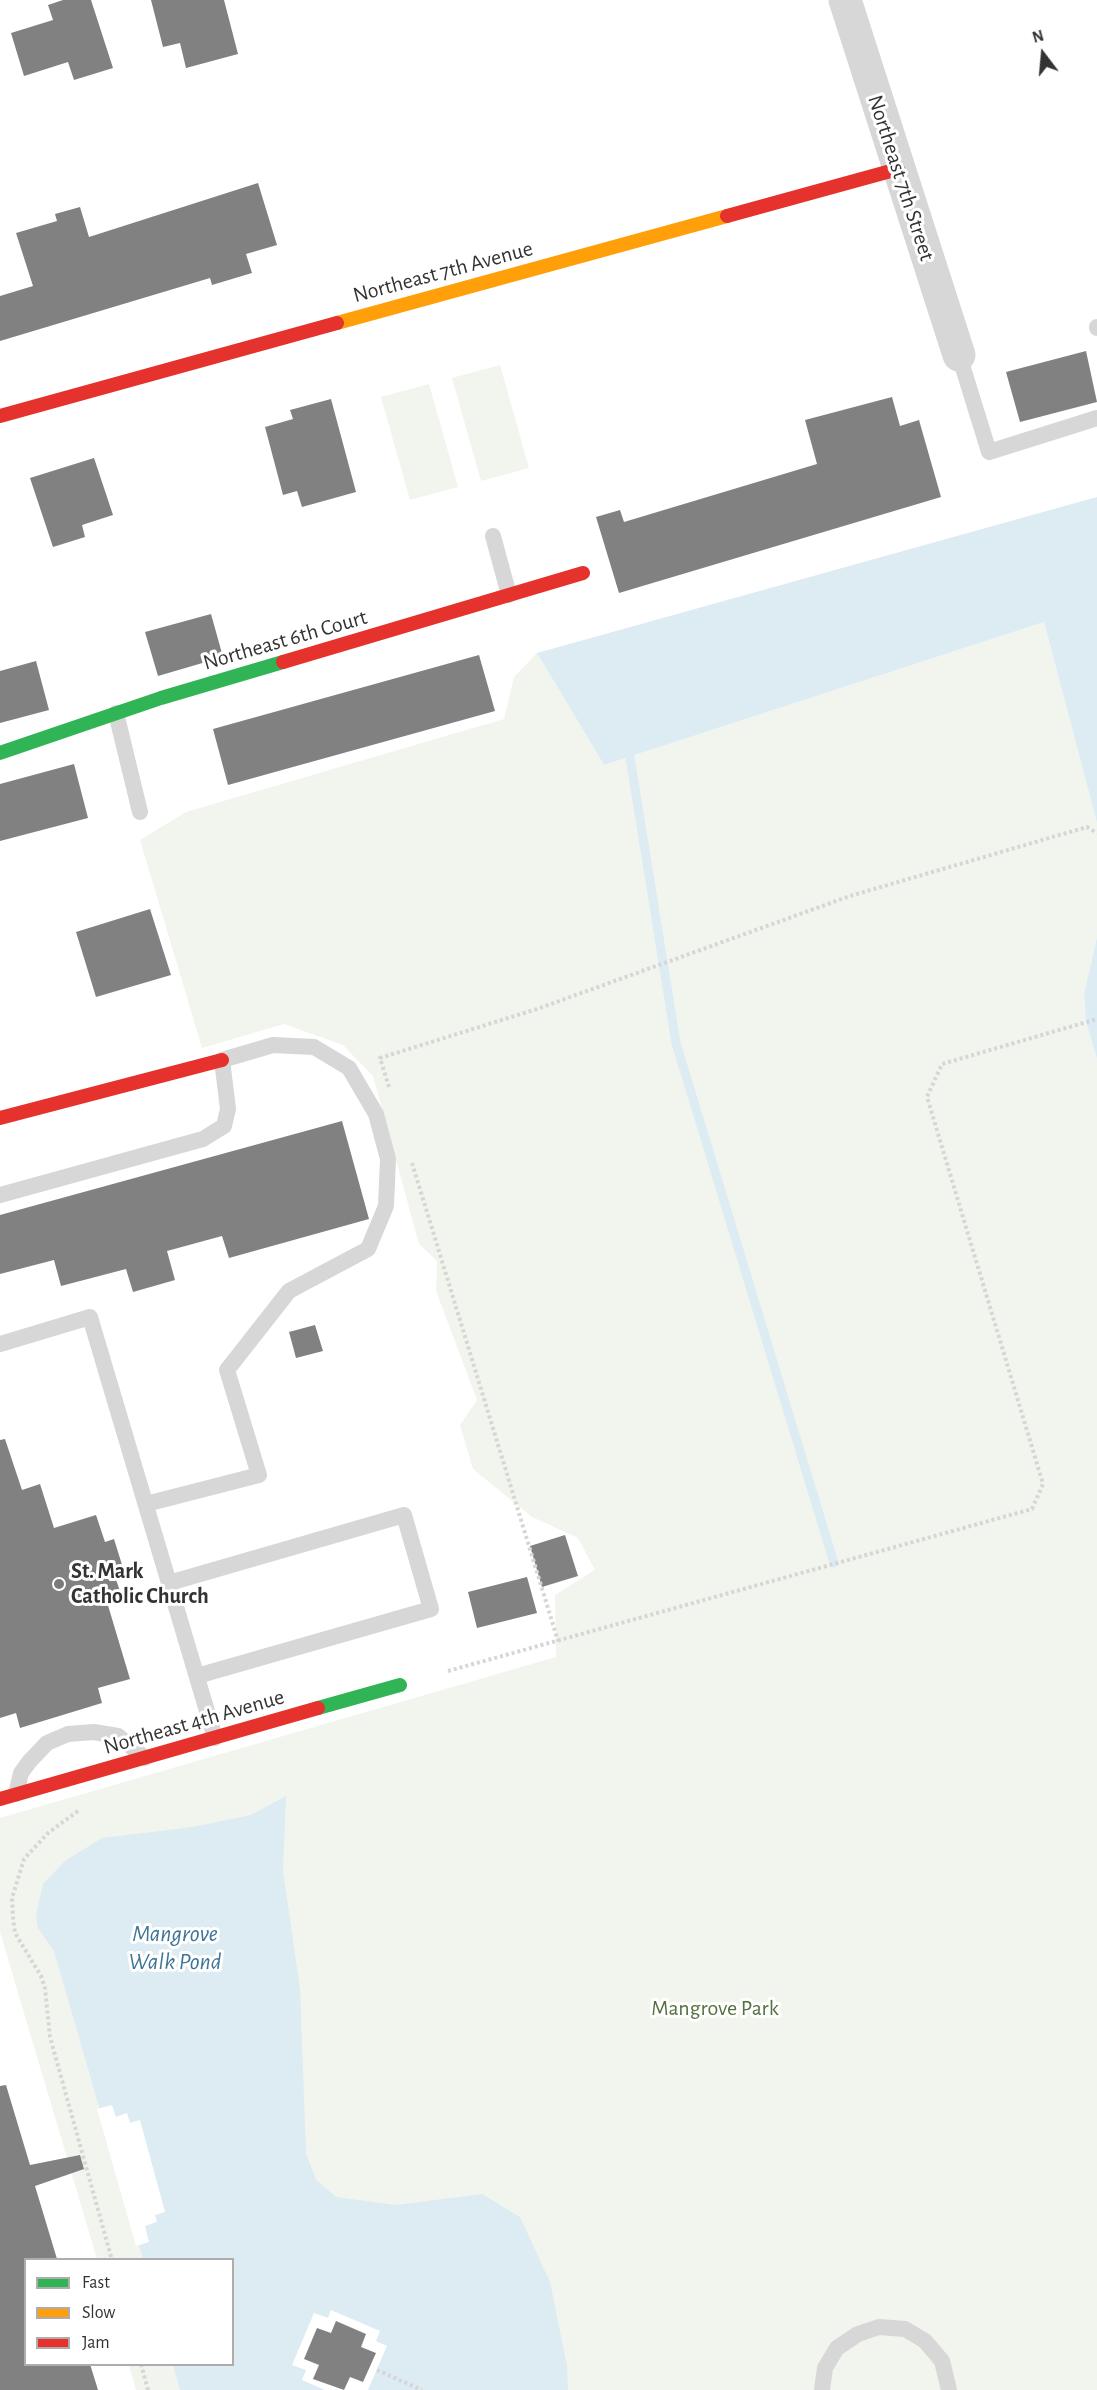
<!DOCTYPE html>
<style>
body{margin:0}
#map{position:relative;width:1097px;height:2390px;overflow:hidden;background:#fff;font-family:"Alegreya Sans",sans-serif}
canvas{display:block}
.legend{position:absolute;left:24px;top:2258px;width:210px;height:108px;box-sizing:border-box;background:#fff;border:2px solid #adadad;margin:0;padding:8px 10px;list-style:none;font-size:18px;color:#333}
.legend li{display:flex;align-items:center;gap:12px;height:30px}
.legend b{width:30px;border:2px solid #adadad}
.north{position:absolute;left:1013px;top:24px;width:60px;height:60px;-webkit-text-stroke:4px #fff;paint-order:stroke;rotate:344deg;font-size:16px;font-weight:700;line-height:24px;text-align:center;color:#333}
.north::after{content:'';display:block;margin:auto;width:21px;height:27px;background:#333;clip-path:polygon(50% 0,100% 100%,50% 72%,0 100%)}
</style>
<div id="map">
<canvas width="1097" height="2390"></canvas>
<ul class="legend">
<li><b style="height:8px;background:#30b455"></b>Fast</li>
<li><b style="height:8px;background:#ff9f0a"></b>Slow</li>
<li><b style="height:8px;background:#e5322d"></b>Jam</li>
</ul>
<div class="north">N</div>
</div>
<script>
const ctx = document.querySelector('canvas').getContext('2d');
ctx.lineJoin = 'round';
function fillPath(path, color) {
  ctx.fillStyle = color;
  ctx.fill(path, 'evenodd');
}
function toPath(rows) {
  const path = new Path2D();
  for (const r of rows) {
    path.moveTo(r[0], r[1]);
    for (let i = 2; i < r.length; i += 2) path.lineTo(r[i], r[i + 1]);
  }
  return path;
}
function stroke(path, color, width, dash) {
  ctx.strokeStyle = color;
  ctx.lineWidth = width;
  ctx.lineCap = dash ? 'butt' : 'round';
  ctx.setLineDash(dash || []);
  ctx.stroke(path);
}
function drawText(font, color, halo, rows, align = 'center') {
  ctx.font = font + ' "Alegreya Sans",sans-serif';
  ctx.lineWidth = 6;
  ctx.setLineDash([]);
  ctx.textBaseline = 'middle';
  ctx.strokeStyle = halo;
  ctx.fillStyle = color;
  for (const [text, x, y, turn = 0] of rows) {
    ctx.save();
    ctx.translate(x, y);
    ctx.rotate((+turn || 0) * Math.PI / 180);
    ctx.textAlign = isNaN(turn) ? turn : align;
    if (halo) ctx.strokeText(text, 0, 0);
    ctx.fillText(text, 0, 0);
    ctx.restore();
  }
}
const green = toPath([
 [500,365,529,468,481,481,452,378],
 [429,384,458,487,410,500,381,397],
 [1044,622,1097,823,1097,937,1084,994,1086,1022,1097,1059,1097,2390,136,2390,129,2365,232,2364,232,2260,97,2259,0,1932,0,1818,556,1657,555,1595,595,1570,578,1538,532,1517,473,1469,460,1425,477,1400,436,1291,437,1261,419,1244,373,1076,343,1045,284,1024,202,1048,140,840,186,812,504,719,514,677,537,653,604,765]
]);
const water = toPath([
 [1097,497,1097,916,1097,823,1044,622,604,765,537,653],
 [1097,937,1097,1059,1086,1022,1084,994],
 [286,1796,283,1871,300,1989,306,2153,316,2180,336,2197,396,2205,482,2194,520,2217,550,2282,567,2366,568,2390,180,2390,173,2365,232,2364,232,2260,143,2259,54,1951,38,1928,36,1915,43,1884,65,1861,102,1838,193,1827,251,1815]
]);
const pier = toPath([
 [112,2105,116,2117,127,2113,130,2123,140,2120,165,2212,155,2215,157,2222,145,2226,149,2242,136,2246,97,2109],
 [331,2310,380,2331,376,2341,387,2346,368,2390,325,2390,302,2380,306,2370,292,2365,314,2313,328,2318]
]);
const stream = toPath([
 [630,757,676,1043,834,1563]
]);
const building = toPath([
 [63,0,91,0,113,68,74,80,68,62,24,76,11,33,53,20,48,5],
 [151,0,224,0,238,54,186,68,180,43,163,47],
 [258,183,277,245,246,254,252,273,212,285,210,278,0,341,0,296,33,286,16,233,57,221,55,214,80,207,89,237],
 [1086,351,1097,402,1020,422,1006,372],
 [892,397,900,426,919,420,941,497,619,593,596,517,620,510,624,522,817,464,805,420],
 [331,399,356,492,302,507,297,491,283,495,265,427,293,419,290,410],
 [94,458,113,515,82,525,85,537,53,547,30,478],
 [211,614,223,657,158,676,145,632],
 [479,655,495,711,228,785,213,729],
 [36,661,49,710,0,723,0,671],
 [74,764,88,818,0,841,0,784],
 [150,909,171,975,96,997,76,932],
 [342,1121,369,1219,229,1258,222,1236,167,1251,175,1280,133,1292,126,1269,61,1286,54,1260,0,1274,0,1215],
 [315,1325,323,1351,296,1358,289,1332],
 [5,1439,22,1490,40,1484,54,1528,96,1515,105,1542,114,1539,123,1568,113,1571,122,1597,107,1602,130,1679,98,1688,102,1703,20,1728,16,1713,0,1718,0,1440],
 [565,1535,578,1576,542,1587,530,1546],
 [527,1577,537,1613,477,1628,468,1592],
 [6,2085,30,2165,80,2155,84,2169,35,2186,57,2259,26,2259,26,2364,90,2364,98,2390,0,2390,0,2086],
 [336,2321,366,2334,361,2347,376,2353,363,2382,350,2377,344,2390,313,2379,319,2365,304,2359,317,2328,331,2333]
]);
const path = toPath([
 [389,1087,380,1058,537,1009,850,896,1087,827,1097,833],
 [412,1163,558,1641],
 [448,1671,1032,1509,1043,1484,927,1097,942,1064,1097,1019],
 [78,1811,48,1833,24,1859,12,1898,13,1918,15,1933,41,1976,45,1988,50,2037,112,2260],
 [141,2364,148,2390],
 [377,2370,422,2390]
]);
const lane = toPath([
 [1097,327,1097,328],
 [959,355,989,452,1097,418],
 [493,536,509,595],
 [116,713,140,812],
 [0,1195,203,1139,224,1126,228,1109,222,1060,273,1045,314,1047,349,1068,376,1114,388,1159,386,1206,368,1249,289,1291,227,1370,259,1475,146,1504],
 [0,1344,90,1317,215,1738],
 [169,1583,404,1515,431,1609,197,1676],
 [16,1794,21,1773,29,1762,47,1743,68,1734,94,1732,118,1736,145,1758],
 [822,2390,825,2368,837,2348,858,2334,879,2327,905,2329,925,2341,942,2361,949,2390]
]);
const street = toPath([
 [845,0,959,355]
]);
const fast = toPath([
 [0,753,161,698,283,662],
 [318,1708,400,1685]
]);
const slow = toPath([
 [337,323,727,216]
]);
const jam = toPath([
 [727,216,898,169],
 [0,416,337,323],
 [283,662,583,573],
 [0,1118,222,1060],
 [0,1799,318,1708]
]);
const markers = [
 [59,1584,6,"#7a7a7a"]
];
const streetNames = [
 ["Northeast 7th Street",901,178,72],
 ["Northeast 7th Avenue",443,272,-15],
 ["Northeast 6th Court",285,640,-16],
 ["Northeast 4th Avenue",194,1722,-16]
];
const poiNames = [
 ["St. Mark",71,1571],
 ["Catholic Church",71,1596]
];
const parkNames = [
 ["Mangrove Park",715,2008]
];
const waterNames = [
 ["Mangrove",175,1934],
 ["Walk Pond",175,1962]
];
fillPath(green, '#f1f5ed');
fillPath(water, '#ddebf3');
fillPath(pier, '#fff');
stroke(stream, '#ddebf3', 9);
fillPath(building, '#818181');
stroke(path, '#d6d6d6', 4, [3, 3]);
stroke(lane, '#d7d7d7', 16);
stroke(street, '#d7d7d7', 33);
stroke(fast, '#30b455', 14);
stroke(slow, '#ff9f0a', 14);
stroke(jam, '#e5322d', 14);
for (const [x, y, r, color] of markers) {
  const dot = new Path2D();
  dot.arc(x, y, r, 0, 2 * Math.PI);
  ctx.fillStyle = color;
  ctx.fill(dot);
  stroke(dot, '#fff', 2);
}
drawText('22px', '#333', '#fff', streetNames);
drawText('bold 22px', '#333', '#fff', poiNames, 'left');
drawText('22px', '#56703f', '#fff', parkNames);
drawText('italic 24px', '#3f7597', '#fff', waterNames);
</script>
